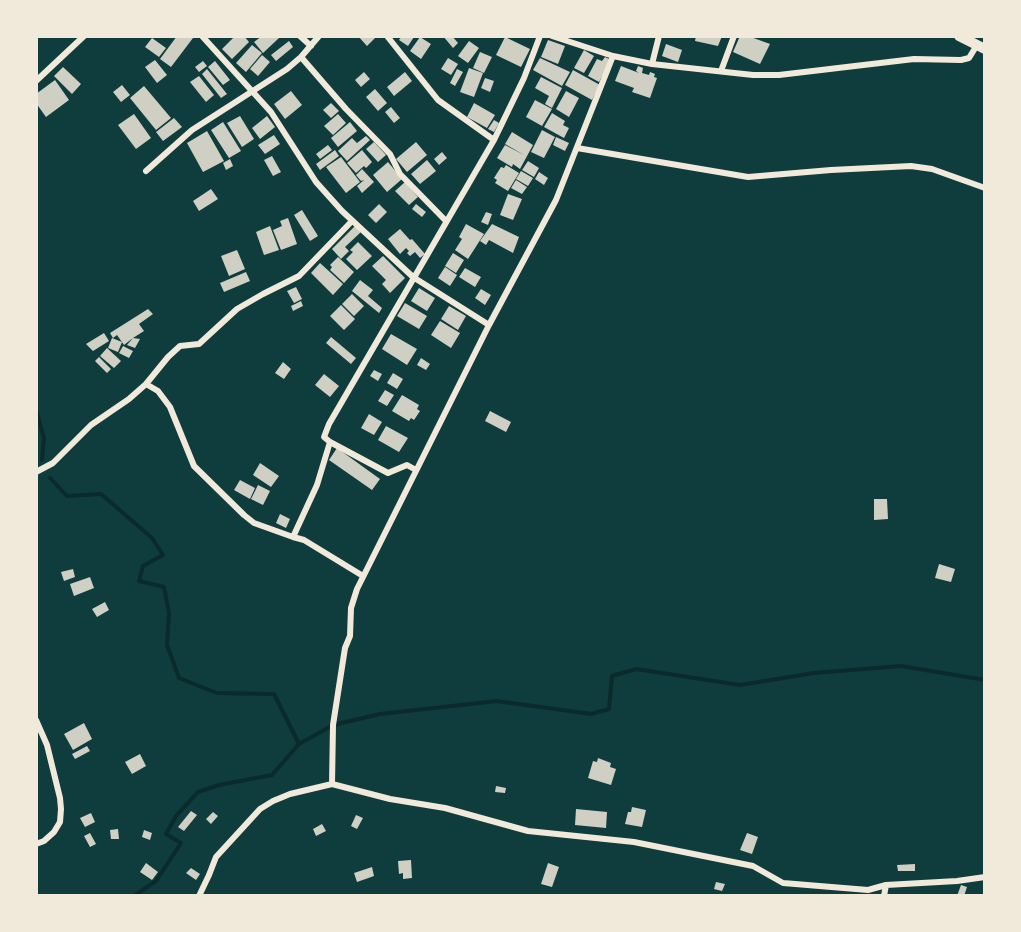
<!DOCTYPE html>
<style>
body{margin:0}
#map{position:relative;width:1021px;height:932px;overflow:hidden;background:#0f3d3e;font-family:Mulish,sans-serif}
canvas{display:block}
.frame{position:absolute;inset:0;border:38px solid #f1e9da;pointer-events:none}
</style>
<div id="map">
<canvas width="1021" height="932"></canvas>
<div class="frame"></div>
</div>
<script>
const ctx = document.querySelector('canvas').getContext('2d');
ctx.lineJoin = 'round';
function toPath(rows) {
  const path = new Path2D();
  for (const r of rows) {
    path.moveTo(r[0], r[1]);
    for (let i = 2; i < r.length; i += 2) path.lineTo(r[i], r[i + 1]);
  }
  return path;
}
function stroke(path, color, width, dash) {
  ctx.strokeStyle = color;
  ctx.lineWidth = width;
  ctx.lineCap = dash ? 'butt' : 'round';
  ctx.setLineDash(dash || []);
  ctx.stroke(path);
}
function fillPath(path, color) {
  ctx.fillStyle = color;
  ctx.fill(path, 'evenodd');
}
const stream = toPath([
 [36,410,44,438,42,460],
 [50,478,67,496,101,494,152,538,163,555,143,566,139,581,164,587,169,613,167,645,179,678,217,693,274,694,299,744,333,725,380,714,497,701,591,714,609,709,612,676,636,669,740,685,814,673,901,666,985,680],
 [134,896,156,881,181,843,166,834,176,816,198,792,219,785,272,775,299,744]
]);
const building = toPath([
 [177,36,191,36,193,38,171,67,160,59],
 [235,36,244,36,249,42,232,59,222,49],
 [262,36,277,36,279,38,263,53,254,42],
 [358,36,377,36,367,46],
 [402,36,412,36,414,37,408,46,399,40],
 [443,36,452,36,458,43,453,48],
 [696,36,722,36,718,46,695,41],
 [740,36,748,36,770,44,760,64,733,52],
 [420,37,431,44,421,59,410,51],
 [505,37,530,49,521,67,496,55],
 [152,38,166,48,159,57,145,47],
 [548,40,565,46,558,64,541,57],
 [289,41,293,47,276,61,271,55],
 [469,41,479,48,468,63,458,56],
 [666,44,682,50,678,62,662,56],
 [252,45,262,53,246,72,236,63],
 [584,50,594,56,584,73,574,68],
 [480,52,492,57,484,73,473,68],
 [262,55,270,62,258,76,250,69],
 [605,57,611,60,599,82,588,76,597,59,602,61],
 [448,58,458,64,451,75,441,69],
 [540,58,570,72,562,86,533,70],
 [155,60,167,75,157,83,145,67],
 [203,61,207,66,199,72,195,67],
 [215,61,230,80,223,85,208,67],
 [621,66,639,73,636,71,638,66,643,68,642,73,649,75,650,72,655,74,654,77,657,78,650,98,632,92,634,88,615,81],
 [63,67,81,84,72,94,54,76],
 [469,68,483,73,474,97,460,92],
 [207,69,227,94,221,98,202,74],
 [457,69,463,72,455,86,450,83],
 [573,70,600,85,592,100,565,85],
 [364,72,370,79,361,87,355,80],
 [405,72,412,81,394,96,387,87],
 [199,76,214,95,206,102,190,82],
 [541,77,562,88,552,108,545,104,549,96,535,88],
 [485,78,494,81,490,92,481,88],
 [55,80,69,100,46,117,36,103,36,94],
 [122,85,130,95,121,102,113,92],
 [144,86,171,118,156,130,130,98],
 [375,89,387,103,378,111,366,97],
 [291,91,302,105,285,119,274,104],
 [566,91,579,98,569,117,556,109],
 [535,100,552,109,542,126,526,117],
 [331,103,339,111,331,118,323,110],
 [474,103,495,115,487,128,467,117],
 [391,107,400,118,394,123,385,112],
 [552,113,565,121,563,125,569,128,564,138,544,127],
 [134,114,151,138,136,149,118,125],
 [338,114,346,123,333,135,324,126],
 [240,116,254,139,242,147,227,123],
 [267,116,275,127,260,139,252,128],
 [174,118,182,127,163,141,156,132],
 [494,120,499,123,494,132,488,129],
 [223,122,241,151,229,158,211,130],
 [350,122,357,131,338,147,331,138],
 [542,130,555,137,544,158,531,152],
 [207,131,224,161,203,172,187,143],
 [512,132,533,145,520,169,513,164,512,167,497,158,505,145,524,155,505,144],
 [274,135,280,144,265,154,258,145],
 [366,136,370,140,347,161,338,151,352,138,357,143],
 [556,137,569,143,565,151,553,145],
 [374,142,386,155,378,162,366,149],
 [416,142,427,155,407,172,396,159],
 [328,145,332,150,320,159,316,154],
 [335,150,339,156,320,170,316,164],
 [362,150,372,162,366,168,364,166,356,173,347,163],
 [442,152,447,158,439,165,434,159],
 [272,156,281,172,273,176,264,160],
 [341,157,360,182,346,193,326,167],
 [230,159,233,166,226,170,223,163],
 [427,160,436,171,420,184,411,174],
 [528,161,539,168,534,177,522,170],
 [388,162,402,179,387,192,373,175],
 [506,165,519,173,508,191,495,183,497,180,494,178,501,167,504,168],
 [362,169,374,182,362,193,357,186,364,180,361,181,356,175],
 [521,171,533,178,528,186,516,179],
 [539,172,548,178,544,185,535,179],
 [516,180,527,187,522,194,511,188],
 [405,182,418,197,409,205,395,191],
 [211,189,218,199,199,211,193,201],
 [508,194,522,199,513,220,500,215],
 [379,204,387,212,376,223,368,215],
 [416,204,426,212,422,217,412,209],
 [302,210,318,236,310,241,294,215],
 [486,212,492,214,488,225,481,222],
 [288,218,297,244,281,250,273,230,282,226,280,221],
 [466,224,484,234,468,259,455,250,462,239,459,237],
 [492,224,519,237,513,253,489,240,486,245,480,241],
 [270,226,279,250,264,255,256,232],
 [355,226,361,232,345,247,349,251,341,259,332,249],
 [400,229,410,240,412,239,425,254,420,258,415,252,410,256,407,253,409,251,406,248,400,254,388,239],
 [358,242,372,256,357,270,346,259,353,252,350,250],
 [237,250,245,269,229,276,221,256],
 [453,253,464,260,456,273,445,266],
 [383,256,405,278,390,293,382,284,386,280,372,266],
 [338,257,354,272,344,283,330,270,332,267,330,265],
 [320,263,343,284,333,295,311,273],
 [445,267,457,275,450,286,438,278],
 [465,268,481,277,475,287,459,277],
 [246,272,250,281,224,292,220,283],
 [360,280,373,290,368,296,382,308,379,313,352,291],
 [296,287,302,299,294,303,287,291],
 [419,288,435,298,427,311,411,301],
 [481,289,491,295,485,305,475,298],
 [352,294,364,306,354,316,342,304],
 [301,301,303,306,293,311,291,306],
 [405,303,427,316,419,329,397,316],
 [341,305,355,319,344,330,330,316],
 [449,306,466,316,458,330,441,319],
 [148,309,153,314,139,324,144,331,133,338,140,339,135,348,127,345,133,338,124,345,117,335,113,338,110,333],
 [440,321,460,333,451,348,431,335],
 [104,333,109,341,93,351,86,344],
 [391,334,417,349,407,365,382,349],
 [331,337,356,358,351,364,326,343],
 [112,338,122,342,118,352,108,348],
 [123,346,133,351,129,358,119,353],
 [107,348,121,361,114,368,100,356],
 [99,357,111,369,107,373,95,361],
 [421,358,430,364,426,370,417,365],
 [283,362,291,369,284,379,275,373],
 [374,370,382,374,378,381,370,376],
 [393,373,403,379,397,389,387,383],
 [324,374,339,386,330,397,315,385],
 [385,390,394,395,387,406,378,401],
 [402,395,419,405,417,409,420,411,414,420,411,418,409,421,392,411],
 [490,411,511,422,506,432,485,421],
 [369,414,382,422,374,435,361,428],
 [386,426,408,438,399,452,378,440],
 [337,448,380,479,372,490,329,460],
 [260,463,279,476,271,487,253,475],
 [240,480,255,488,250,499,234,490],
 [258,485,270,491,263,505,251,499],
 [874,499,887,499,888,519,874,520],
 [280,514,290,519,286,528,276,523],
 [939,564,955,569,951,582,935,578],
 [73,569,75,577,64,581,61,572],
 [90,577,94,588,74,596,70,584],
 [105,602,109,610,97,617,92,609],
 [84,723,92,739,73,750,64,734],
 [87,746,90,751,75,759,72,754],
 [140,754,146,766,132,774,125,762],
 [598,758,611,763,610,767,616,769,611,785,588,778,593,761,597,762],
 [496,786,506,788,505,793,495,792],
 [632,807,646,810,642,827,625,824,628,812,631,812],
 [576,809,607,812,606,828,575,825],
 [191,811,197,815,184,831,178,827],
 [213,812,218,816,211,824,206,819],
 [91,813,95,822,85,827,80,818],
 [356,815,363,818,357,829,351,826],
 [322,824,326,831,316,836,313,829],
 [118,829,119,839,111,839,110,830],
 [144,830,152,833,150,840,142,837],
 [90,833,96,844,90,847,84,836],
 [747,833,758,837,752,854,740,850],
 [411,860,412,878,403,879,403,873,399,874,398,861],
 [146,863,158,872,152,880,140,872],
 [548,863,559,867,552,887,541,884],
 [915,864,915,871,898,871,897,865],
 [372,867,374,876,357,882,354,873],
 [191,868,200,874,196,880,186,873],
 [716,882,725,884,722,891,714,889],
 [961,885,967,887,964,896,957,896]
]);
const minor = toPath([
 [202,36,271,112,316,182,342,211,413,277,489,325],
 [300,36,311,46],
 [387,36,438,100,494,140],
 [552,36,613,56,652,64,753,75,779,75,914,59,961,60,969,58,977,45],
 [301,57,346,109,390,154,400,174,446,221],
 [652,64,659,36],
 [721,71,734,36],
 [36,81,84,36],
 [577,148,748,177,831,170,911,166,932,169,985,188],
 [146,171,192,130,287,69,301,57,319,36],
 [146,384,158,391,170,407,194,466,244,515,254,523,293,537,304,540,363,576],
 [330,442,388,473,407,465,416,470],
 [36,472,53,463,91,425,129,399,146,384,168,357,180,346,199,344,237,309,263,294,299,276,352,221],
 [293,537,317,485,330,442,324,437,329,424,494,140,524,78,540,36],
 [36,720,47,745,60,798,61,809,60,822,54,832,44,841,36,844],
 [332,784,333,725,345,648,350,636,351,608,357,589,489,325,556,200,613,56],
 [199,896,209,875,216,857,260,809,273,801,290,794,332,784,390,799,445,808,528,831,634,842,753,866,783,883,868,890,886,885,957,881,985,877],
 [884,896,886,885]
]);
const primary = toPath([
 [959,36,985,49]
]);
stroke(stream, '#0a2a2b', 4);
fillPath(building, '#cfcfc3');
stroke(minor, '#f1e9da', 6);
stroke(primary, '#f1e9da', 10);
</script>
